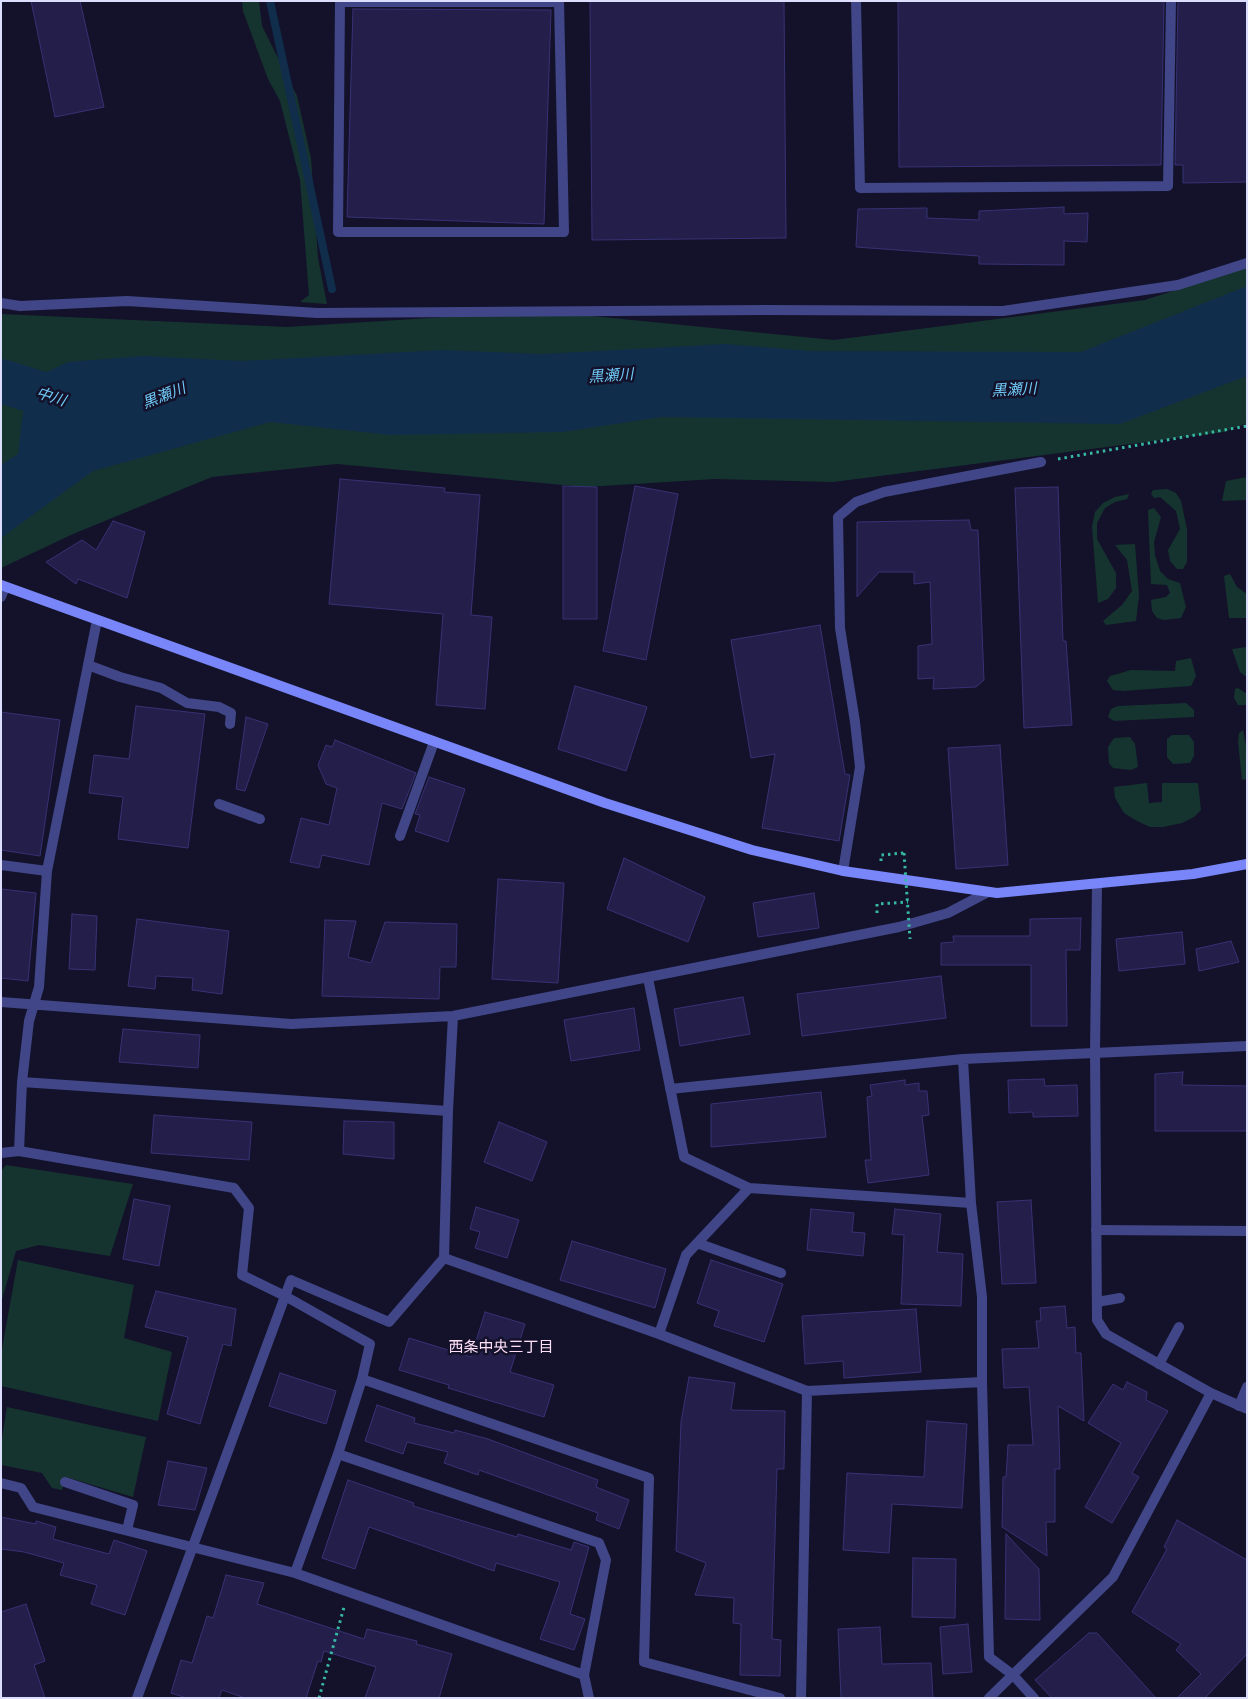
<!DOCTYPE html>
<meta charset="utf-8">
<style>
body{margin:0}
#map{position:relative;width:1248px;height:1699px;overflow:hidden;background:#13122a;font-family:Inter,sans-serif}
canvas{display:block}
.frame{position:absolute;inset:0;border:2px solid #dddefd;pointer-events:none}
</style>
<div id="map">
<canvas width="1248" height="1699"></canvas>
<div class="frame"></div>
</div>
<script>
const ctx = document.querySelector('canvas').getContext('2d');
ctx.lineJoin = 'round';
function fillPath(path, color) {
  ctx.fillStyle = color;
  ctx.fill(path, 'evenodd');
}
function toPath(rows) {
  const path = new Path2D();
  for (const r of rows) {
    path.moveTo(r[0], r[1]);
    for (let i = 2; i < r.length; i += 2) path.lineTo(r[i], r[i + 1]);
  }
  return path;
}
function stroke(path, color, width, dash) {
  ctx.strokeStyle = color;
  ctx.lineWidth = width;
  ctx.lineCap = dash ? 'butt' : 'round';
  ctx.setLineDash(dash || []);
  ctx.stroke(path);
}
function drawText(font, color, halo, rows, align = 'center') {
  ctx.font = font + ' Inter,"Noto Sans JP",sans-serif';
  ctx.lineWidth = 5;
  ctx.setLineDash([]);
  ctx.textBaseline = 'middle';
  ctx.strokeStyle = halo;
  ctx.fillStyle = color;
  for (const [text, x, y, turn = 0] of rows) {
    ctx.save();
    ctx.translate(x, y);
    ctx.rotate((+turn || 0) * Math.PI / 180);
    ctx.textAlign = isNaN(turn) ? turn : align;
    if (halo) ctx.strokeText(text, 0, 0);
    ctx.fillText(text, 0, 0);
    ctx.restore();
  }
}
const green = toPath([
 [242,1,259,1,262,26,297,96,311,158,318,258,327,304,300,302,309,295,300,180,280,101,268,79,243,11],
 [1247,267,1247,423,1224,432,833,482,715,479,585,487,337,464,212,477,73,534,1,568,1,314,287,327,541,311,834,340,1145,300],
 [1247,477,1247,500,1222,501,1226,481],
 [1167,489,1176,493,1181,501,1187,529,1187,562,1183,569,1177,569,1170,561,1168,550,1180,529,1176,511,1160,497,1154,498,1151,494,1153,490],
 [1129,494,1127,499,1115,502,1105,508,1097,523,1097,539,1116,573,1116,588,1108,599,1098,603,1092,527,1095,512,1103,503,1115,497],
 [1154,508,1161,517,1154,542,1155,555,1160,571,1168,579,1180,583,1186,607,1181,618,1164,620,1157,618,1152,611,1151,600,1166,597,1170,593,1167,585,1151,584,1148,510],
 [1135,544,1139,596,1136,621,1106,625,1103,621,1122,605,1132,591,1127,560,1115,545],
 [1230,574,1237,587,1247,594,1247,618,1229,618,1224,576],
 [1247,647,1247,677,1240,672,1232,649],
 [1191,658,1196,676,1191,686,1123,691,1113,690,1107,681,1110,676,1131,670,1175,671,1176,661],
 [1238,688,1247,694,1247,705,1238,705,1234,698,1235,689],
 [1186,703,1194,710,1194,717,1114,721,1108,717,1111,709,1118,706],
 [1243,730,1247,751,1247,779,1242,780,1238,742,1239,733],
 [1172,735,1189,735,1194,742,1194,756,1190,763,1173,764,1167,757,1167,739],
 [1130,737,1135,744,1138,767,1131,770,1113,768,1109,763,1108,747,1114,738],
 [1147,783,1149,803,1162,802,1162,783,1198,783,1201,810,1194,817,1182,823,1163,827,1150,827,1137,821,1124,813,1115,798,1114,787],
 [6,1165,133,1184,110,1256,39,1245,16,1251,1,1303,1,1171],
 [18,1260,134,1285,124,1338,172,1352,158,1421,1,1386,1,1354],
 [7,1407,146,1437,133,1497,66,1477,62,1490,52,1488,42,1473,1,1465,1,1443]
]);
const water = toPath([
 [1247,286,1247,376,1120,424,661,417,563,432,391,435,270,422,93,471,1,538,1,465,18,454,22,419,30,380,68,362,144,356,242,361,442,350,542,354,726,344,811,351,1081,352]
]);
const stream = toPath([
 [270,1,332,289]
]);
const river = toPath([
 [1,381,84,407]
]);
const building = toPath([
 [31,1,80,1,104,107,55,117,31,1],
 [590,1,784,1,786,238,592,240,590,1],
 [898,1,1164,1,1161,165,899,167,898,1],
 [1178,1,1247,1,1247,182,1183,183,1183,165,1175,165,1178,1],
 [353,9,551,10,544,224,347,217,353,9],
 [1064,207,1064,214,1088,213,1087,242,1064,241,1064,265,979,264,979,256,856,247,858,209,927,208,927,218,979,220,979,211,1064,207],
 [340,479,445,488,444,492,480,495,471,615,492,617,485,709,436,705,443,614,329,604,340,479],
 [563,486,597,487,597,619,563,619,563,486],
 [635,486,678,494,646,660,603,651,635,486],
 [1058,487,1063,641,1066,641,1072,725,1024,728,1015,488,1058,487],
 [969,520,971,530,978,530,984,680,976,687,933,689,934,678,918,679,918,646,932,644,930,582,914,584,914,572,879,572,857,597,857,522,969,520],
 [113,521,145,532,127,598,78,579,76,584,46,562,82,540,96,550,113,521],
 [820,625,845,774,850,775,839,841,762,828,775,754,751,758,731,640,820,625],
 [575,686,647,707,626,771,558,749,575,686],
 [136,706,205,714,188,848,118,839,123,797,89,793,94,755,129,759,136,706],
 [1,712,60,720,40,856,1,850,1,712],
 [246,717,268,724,245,791,236,789,246,717],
 [335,740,416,773,402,809,382,803,369,865,322,855,319,868,290,862,301,818,329,825,337,788,326,784,318,765,326,745,332,747,335,740],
 [1000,745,1008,865,956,869,948,748,1000,745],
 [429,777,465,789,448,842,415,831,420,815,415,814,429,777],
 [624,858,705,897,688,942,607,909,624,858],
 [498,879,564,883,558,983,492,979,498,879],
 [1,889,36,893,28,981,1,978,1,889],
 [814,893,819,928,758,937,753,903,814,893],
 [72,914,97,916,95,970,69,969,72,914],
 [1081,918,1080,950,1066,950,1067,1026,1031,1026,1031,965,941,965,941,943,954,942,953,936,1030,936,1030,919,1081,918],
 [137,919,229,931,222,994,192,990,193,978,156,976,155,989,128,986,137,919],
 [325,920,356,921,348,957,371,963,385,922,457,924,456,967,440,967,439,999,322,996,325,920],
 [1182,932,1185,964,1119,971,1116,939,1182,932],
 [1231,941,1239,962,1199,971,1196,949,1231,941],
 [941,976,946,1018,802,1036,797,994,941,976],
 [743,997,750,1034,680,1046,674,1009,743,997],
 [634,1008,640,1050,571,1061,564,1020,634,1008],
 [123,1029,200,1035,198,1068,119,1062,123,1029],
 [1183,1072,1182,1085,1247,1086,1247,1131,1155,1131,1155,1074,1183,1072],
 [1044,1079,1045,1086,1077,1085,1078,1116,1033,1117,1033,1112,1009,1113,1008,1080,1044,1079],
 [905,1080,905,1085,919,1083,919,1091,927,1091,929,1115,922,1116,929,1175,868,1183,865,1160,871,1160,867,1097,872,1096,870,1085,905,1080],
 [821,1092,826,1137,711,1147,711,1104,821,1092],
 [154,1115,252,1122,249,1160,151,1153,154,1115],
 [344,1121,394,1122,394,1159,343,1154,344,1121],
 [499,1122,547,1142,532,1181,484,1162,499,1122],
 [134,1199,170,1206,159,1266,123,1259,134,1199],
 [1031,1200,1036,1283,1002,1284,997,1202,1031,1200],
 [476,1207,519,1220,507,1258,475,1248,480,1232,470,1229,476,1207],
 [811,1209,854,1213,852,1232,865,1233,863,1256,807,1250,811,1209],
 [895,1209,941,1214,937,1252,963,1254,961,1306,901,1304,904,1235,892,1234,895,1209],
 [572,1241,666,1269,655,1308,560,1280,572,1241],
 [711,1260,783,1284,764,1342,714,1326,719,1311,697,1303,711,1260],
 [156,1291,236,1309,231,1346,223,1344,200,1424,167,1414,188,1337,145,1327,156,1291],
 [1065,1306,1067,1328,1075,1327,1076,1353,1081,1353,1084,1421,1058,1406,1060,1469,1055,1469,1055,1522,1046,1522,1047,1556,1002,1527,1003,1477,1006,1477,1008,1445,1033,1445,1029,1387,1004,1388,1002,1349,1039,1348,1036,1321,1041,1321,1040,1308,1065,1306],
 [916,1309,921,1372,844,1378,843,1361,805,1364,802,1316,916,1309],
 [485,1312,525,1324,510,1372,554,1385,544,1417,448,1388,449,1385,399,1370,409,1338,471,1357,485,1312],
 [280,1373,336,1391,326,1424,269,1406,280,1373],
 [689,1377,735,1383,731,1410,785,1411,784,1469,777,1469,772,1639,781,1640,780,1676,740,1675,741,1624,733,1623,734,1598,695,1595,706,1563,676,1551,681,1422,689,1377],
 [1127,1382,1147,1392,1146,1400,1168,1411,1132,1473,1139,1477,1112,1523,1085,1507,1121,1443,1088,1423,1113,1384,1123,1390,1127,1382],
 [377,1405,415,1418,414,1423,454,1433,455,1430,488,1439,598,1480,596,1487,629,1500,619,1529,596,1520,598,1513,479,1470,478,1475,444,1463,448,1452,407,1442,403,1454,365,1441,377,1405],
 [927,1421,967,1424,962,1508,892,1504,889,1553,843,1550,847,1473,924,1477,927,1421],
 [168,1461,207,1468,195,1510,158,1505,168,1461],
 [348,1480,414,1503,413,1506,517,1537,518,1534,571,1550,574,1542,589,1547,570,1614,585,1619,574,1650,540,1639,560,1582,496,1563,494,1571,369,1527,355,1569,322,1558,348,1480],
 [1,1517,36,1524,36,1521,56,1527,53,1539,109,1554,114,1540,147,1551,125,1615,91,1604,97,1585,60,1575,64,1563,24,1552,1,1549,1,1517],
 [1177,1520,1247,1560,1247,1654,1205,1698,1177,1698,1201,1674,1176,1650,1181,1644,1132,1612,1167,1549,1164,1547,1177,1520],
 [1006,1534,1039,1569,1040,1620,1005,1619,1006,1534],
 [913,1558,956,1559,955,1618,912,1617,913,1558],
 [226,1575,264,1583,257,1604,364,1639,367,1629,417,1641,416,1644,452,1654,439,1698,365,1698,376,1667,324,1651,321,1662,318,1661,306,1698,245,1698,222,1690,219,1698,187,1698,171,1693,181,1660,192,1663,207,1616,213,1618,226,1575],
 [26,1604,45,1661,34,1665,45,1698,1,1698,1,1612,26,1604],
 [968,1624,972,1672,943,1674,940,1627,968,1624],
 [880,1627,882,1664,931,1663,933,1698,841,1698,838,1629,880,1627],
 [1089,1633,1097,1633,1156,1698,1052,1698,1035,1680,1089,1633]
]);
const path = toPath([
 [1058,459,1247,426],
 [881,861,881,855,904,853],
 [877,913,877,904,908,902],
 [319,1698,344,1607]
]);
const lane = toPath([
 [559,1,564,232,338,232,340,2,559,2],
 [856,1,860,188,1168,186,1171,1],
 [88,665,120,677,161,688,187,703,219,707,231,713,230,724],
 [219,804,260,819],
 [400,836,434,742],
 [1096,1230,1247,1231],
 [1097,1302,1120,1298],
 [1159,1364,1179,1327],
 [1239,1406,1247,1387]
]);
const street = toPath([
 [1,303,20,306,127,301,317,313,764,310,1003,311,1178,285,1247,263],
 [1,597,5,587],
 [97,620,47,871,39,987,29,1021,22,1082,19,1151,234,1188,249,1208,242,1275,285,1296,370,1344,362,1379,338,1454,295,1573],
 [1,865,47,871],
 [843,871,860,767,855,722,840,628,838,517,856,502,884,492,1041,462],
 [1097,884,1095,1052,1097,1320,1106,1334,1211,1393,1247,1409],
 [648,978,684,1157,749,1188,971,1203],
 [1,1002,291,1024,453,1016,899,927,948,913,988,892],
 [963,1059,971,1203,982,1297,982,1382,989,1657,1013,1675,1034,1698],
 [22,1082,448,1111],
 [670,1089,963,1059,1247,1046],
 [1,1153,19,1151],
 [749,1188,686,1255,659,1334,807,1391,982,1382],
 [697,1243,781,1273],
 [444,1258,659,1334],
 [362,1379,649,1478,644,1662,780,1698],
 [338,1454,599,1543,606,1560,584,1675,589,1698],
 [65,1482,133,1505,127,1530],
 [1,1483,21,1488,33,1507,295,1573,584,1675],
 [137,1698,291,1280,389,1322,444,1258,448,1111,453,1016],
 [801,1698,807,1391],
 [989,1698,1113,1577,1211,1393]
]);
const secondary = toPath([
 [1,585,605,803,752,850,843,871,997,893,1193,874,1247,864]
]);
const pathBridge = toPath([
 [904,853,910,939]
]);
const waterNames = [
 ["黒瀬川",611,376,-4],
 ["黒瀬川",1014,390,-3],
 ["黒瀬川",164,396,-22],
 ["中川",51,397,18]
];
const neighbourhoodNames = [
 ["西条中央三丁目",501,1347]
];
fillPath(green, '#16342f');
fillPath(water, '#102d4c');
stroke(stream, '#102d4c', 8);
stroke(river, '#102d4c', 44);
fillPath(building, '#231f4a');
stroke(building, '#373275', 1);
stroke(path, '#37b8a0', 3, [2.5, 4]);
stroke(lane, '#404687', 10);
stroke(street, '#404687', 10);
stroke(secondary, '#7986f9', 10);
stroke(pathBridge, '#37b8a0', 3, [2.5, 4]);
drawText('italic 15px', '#70cbf8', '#13122a', waterNames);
drawText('15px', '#fedff6', '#13122a', neighbourhoodNames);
</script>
